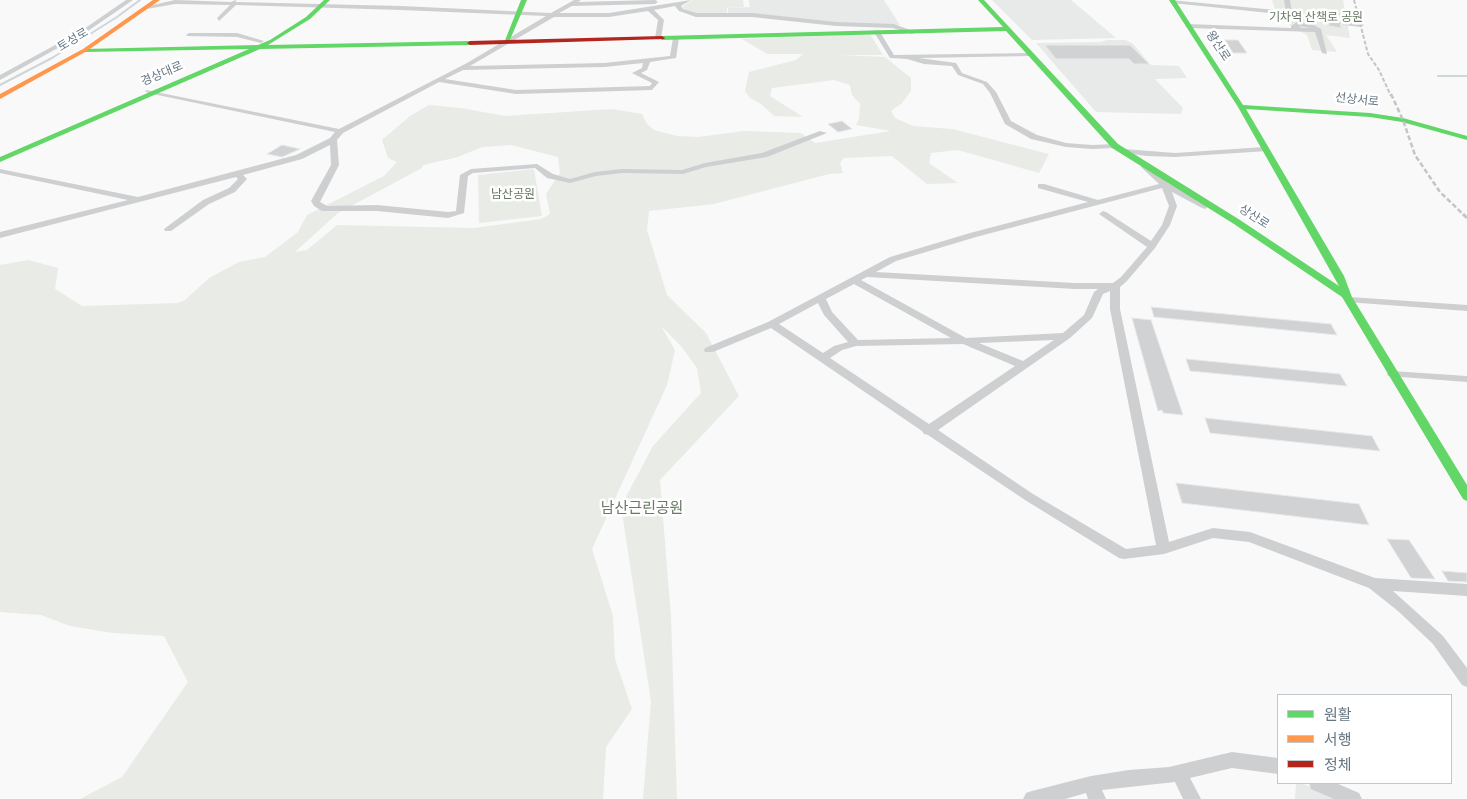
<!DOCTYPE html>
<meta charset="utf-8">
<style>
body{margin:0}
#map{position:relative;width:1467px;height:799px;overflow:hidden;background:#f9f9f9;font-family:Karla,"Noto Sans KR",sans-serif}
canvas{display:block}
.legend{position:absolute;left:1277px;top:694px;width:175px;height:90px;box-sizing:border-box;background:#fff;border:1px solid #c1c8cd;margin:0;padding:6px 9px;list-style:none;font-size:15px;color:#657683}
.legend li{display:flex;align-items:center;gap:10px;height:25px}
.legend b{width:25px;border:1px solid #c1c8cd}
</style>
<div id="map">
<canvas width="1467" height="799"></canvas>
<ul class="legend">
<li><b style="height:6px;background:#63d668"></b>원활</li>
<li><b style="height:6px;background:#ff974d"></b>서행</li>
<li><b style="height:6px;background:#b3261e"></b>정체</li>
</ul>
</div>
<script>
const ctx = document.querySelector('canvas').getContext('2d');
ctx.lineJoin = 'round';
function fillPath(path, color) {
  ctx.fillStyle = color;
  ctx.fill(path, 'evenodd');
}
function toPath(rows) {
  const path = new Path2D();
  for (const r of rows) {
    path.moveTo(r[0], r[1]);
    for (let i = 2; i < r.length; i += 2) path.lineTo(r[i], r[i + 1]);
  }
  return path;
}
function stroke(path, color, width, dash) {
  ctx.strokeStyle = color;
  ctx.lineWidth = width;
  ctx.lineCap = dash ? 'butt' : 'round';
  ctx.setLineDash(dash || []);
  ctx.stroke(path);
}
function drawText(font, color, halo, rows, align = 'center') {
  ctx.font = font + ' Karla,"Noto Sans KR",sans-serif';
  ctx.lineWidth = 5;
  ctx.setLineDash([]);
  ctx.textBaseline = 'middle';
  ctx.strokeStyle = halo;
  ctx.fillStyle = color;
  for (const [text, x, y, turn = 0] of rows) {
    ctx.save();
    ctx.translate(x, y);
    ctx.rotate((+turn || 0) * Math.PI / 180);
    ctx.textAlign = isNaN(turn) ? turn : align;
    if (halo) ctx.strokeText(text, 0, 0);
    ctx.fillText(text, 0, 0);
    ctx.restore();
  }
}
const built = toPath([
 [749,0,884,0,900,25,843,24,728,13,728,8,750,7],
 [992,0,1071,0,1116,38,1032,40],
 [1107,40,1126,40,1133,44,1151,65,1179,66,1187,78,1155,79,1183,108,1181,114,1096,112,1036,43,1100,42],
 [1296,783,1301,783,1341,799,1295,799]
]);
const green = toPath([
 [692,0,743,0,744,7,727,8,727,13,695,14,688,12,682,7],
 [1272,0,1343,0,1350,38,1326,35,1337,52,1312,50,1307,35,1288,24,1287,15,1275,9],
 [870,34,883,55,840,55,885,57,911,78,911,91,902,103,891,111,895,118,913,126,952,129,1049,154,1039,173,958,150,931,153,929,163,958,183,927,184,892,156,844,158,840,163,843,173,829,174,714,204,649,211,647,230,667,295,706,333,739,396,660,480,671,617,677,799,643,799,651,701,621,506,653,446,701,393,697,368,681,346,661,326,675,350,667,385,592,549,613,616,615,659,632,709,606,747,603,799,80,799,122,777,188,682,164,636,113,633,70,626,41,615,0,612,0,265,28,260,58,268,55,289,82,306,178,303,185,300,209,278,239,262,265,257,298,232,307,215,384,176,397,162,388,158,382,140,410,116,429,105,461,108,505,116,612,109,642,114,647,124,654,130,677,136,698,137,744,131,801,133,815,143,891,131,856,125,859,119,860,104,852,95,850,85,834,80,772,88,770,96,803,117,774,116,761,104,750,98,745,91,749,72,796,60,803,54,767,54,742,39],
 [511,145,558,157,560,173,546,194,550,214,541,219,474,228,337,225,307,250,295,252,338,213,422,168,423,165,458,157,482,147],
 [534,169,542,216,479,223,478,175]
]);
const stream = toPath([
 [1438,76,1467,76],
 [0,85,52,58,117,17,140,0]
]);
const building = toPath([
 [1328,11,1340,13,1341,28,1329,26,1328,11],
 [1225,40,1238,40,1247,53,1233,53,1225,40],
 [1045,45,1130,45,1149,64,1134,64,1129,59,1056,59,1045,45],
 [842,121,852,129,838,132,828,124,842,121],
 [282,145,300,149,282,157,267,154,282,145],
 [1151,307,1331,324,1337,335,1154,317,1151,307],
 [1132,318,1151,320,1183,415,1163,413,1162,410,1158,411,1132,318],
 [1186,359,1340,374,1347,386,1190,371,1186,359],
 [1205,418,1372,436,1380,451,1210,433,1205,418],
 [1176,483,1359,504,1369,525,1182,503,1176,483],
 [1387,539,1409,540,1435,579,1411,578,1387,539],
 [1442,571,1467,573,1467,582,1448,581,1442,571]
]);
const street = toPath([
 [126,0,133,0,85,33,0,80,0,75,81,31,126,0],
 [175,0,231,2,236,0,236,2,401,6,551,13,574,0,581,0,578,2,655,0,658,2,655,4,572,6,559,13,609,13,691,0,681,6,683,9,696,13,752,13,836,22,894,24,915,32,912,34,893,28,836,26,752,17,696,17,679,11,675,6,654,10,664,20,661,38,658,40,655,38,658,20,648,11,609,17,554,17,470,66,604,63,670,56,673,38,676,36,679,38,676,58,650,62,647,70,641,73,659,82,652,90,516,94,439,82,343,133,337,140,339,165,320,202,327,206,377,205,448,212,456,211,460,175,471,169,537,164,553,174,570,179,595,172,622,169,682,170,705,163,762,153,820,131,827,133,767,157,706,167,683,174,622,173,596,176,570,183,547,178,535,168,473,173,468,176,464,213,448,218,377,211,322,211,314,206,311,201,331,165,330,145,302,159,243,175,247,179,235,192,209,204,171,231,165,231,164,229,203,200,229,188,238,179,236,177,0,238,0,232,128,200,0,173,0,169,138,197,296,155,330,138,335,132,148,93,145,91,146,90,339,129,467,63,546,16,401,10,236,5,219,21,217,18,230,5,175,4,147,9,144,7,175,0],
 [643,63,642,68,632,73,652,83,650,86,516,90,445,79,463,70,604,67,643,63],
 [1170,0,1286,11,1284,0,1290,0,1292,13,1289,15,1172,3,1170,0],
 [1297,22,1314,25,1321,29,1327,54,1322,53,1315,32,1188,28,1185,26,1188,24,1291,28,1291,26,1297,22],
 [1298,26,1311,28,1312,28,1302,28,1298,26],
 [1345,22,1361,23,1364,25,1361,27,1343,25,1345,22],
 [877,30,880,32,894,55,1032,53,1032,55,1030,56,919,58,956,63,962,73,987,82,996,92,1011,121,1037,135,1066,143,1092,145,1115,144,1119,146,1115,148,1092,149,1066,147,1031,139,1005,124,990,93,983,84,958,75,952,66,924,64,907,59,890,58,874,32,877,30],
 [189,33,237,33,264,41,261,43,237,37,187,36,186,35,189,33],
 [1264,147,1268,149,1267,151,1175,157,1147,156,1124,153,1120,151,1124,149,1175,153,1264,147],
 [1141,163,1147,163,1168,183,1209,206,1205,209,1202,208,1172,192,1177,206,1170,225,1155,248,1127,281,1120,287,1120,309,1169,542,1213,528,1250,532,1375,578,1467,584,1467,596,1393,591,1443,636,1467,668,1467,687,1462,685,1433,644,1398,611,1369,588,1249,542,1213,538,1164,554,1124,559,1119,558,1025,500,928,435,924,434,922,431,771,328,713,352,705,352,704,350,705,348,768,322,890,257,970,233,1088,202,1038,188,1038,184,1044,184,1098,200,1159,184,1141,167,1141,163],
 [1162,188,1169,206,1162,225,1151,241,1106,212,1103,211,1099,214,1147,247,1121,277,1113,283,1075,283,876,272,896,261,976,237,1162,188],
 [867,277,1075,289,1098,289,1094,292,1084,315,1063,333,966,338,861,280,867,277],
 [854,284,951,338,858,340,832,312,826,299,854,284],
 [1110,291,1110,309,1156,545,1126,549,1033,494,938,430,1070,338,1092,318,1103,294,1110,291],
 [818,303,824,315,848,342,834,346,823,353,779,324,818,303],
 [1054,340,1023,361,979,343,1054,340],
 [963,344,1015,366,929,424,830,358,842,350,856,346,963,344],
 [1350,297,1467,305,1467,311,1347,302,1345,300,1347,298,1350,297],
 [1392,371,1467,376,1467,382,1388,376,1387,374,1388,372,1392,371],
 [1232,752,1278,758,1278,774,1232,768,1190,778,1201,799,1183,799,1175,782,1102,790,1106,799,1088,799,1086,793,1065,799,1023,799,1026,793,1032,791,1091,776,1129,770,1169,767,1232,752],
 [1309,783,1336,783,1359,793,1362,799,1334,799,1311,789,1309,783]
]);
const fast = toPath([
 [324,0,330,0,310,19,268,45,470,41,473,43,470,45,260,49,0,162,0,157,249,49,85,52,83,51,83,49,258,45,270,40,306,17,324,0],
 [521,0,527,0,509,42,504,43,521,0],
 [978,0,984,0,1118,144,1240,220,1339,286,1238,107,1169,0,1175,0,1243,105,1370,113,1403,118,1467,136,1467,140,1402,122,1370,117,1246,109,1344,276,1352,297,1467,485,1467,501,1463,499,1342,297,1234,224,1112,148,1006,31,662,40,659,38,662,36,1003,27,978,0]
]);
const slow = toPath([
 [153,0,160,0,87,51,0,99,0,94,83,49,153,0]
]);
const jam = toPath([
 [662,36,665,38,664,39,470,45,467,43,470,41,662,36]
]);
const railFar2 = toPath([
 [1354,0,1368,54,1379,70,1391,96]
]);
const railFar1 = toPath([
 [1391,94,1403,120,1415,155,1440,192,1465,216]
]);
const rail = toPath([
 [1463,214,1467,218]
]);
const farParknames = [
 ["기차역 산책로 공원",1316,18],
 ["남산공원",513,195]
];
const farStreetnames = [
 ["토성로",73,40,-31],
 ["왕산로",1218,46,57],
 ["경상대로",162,74,-23],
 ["선상서로",1357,100,6],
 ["상산로",1254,217,33]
];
const parkNames = [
 ["남산근린공원",642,509]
];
fillPath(built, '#e8e9e9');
fillPath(green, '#e8ebe6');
stroke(stream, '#ced6d9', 2);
fillPath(building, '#d0d2d3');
stroke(building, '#e8e8e8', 1);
fillPath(street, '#cecfd0');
fillPath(fast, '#63d668');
fillPath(slow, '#ff974d');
fillPath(jam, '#b3261e');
stroke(railFar2, '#c3c5c6', 2, [4, 2]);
stroke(railFar1, '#c3c5c6', 2.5, [5, 2.5]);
stroke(rail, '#c3c5c6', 3, [6, 3]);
drawText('12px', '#687a64', '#fff', farParknames);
drawText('12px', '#657683', '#fff', farStreetnames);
drawText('15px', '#687a64', '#fff', parkNames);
</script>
